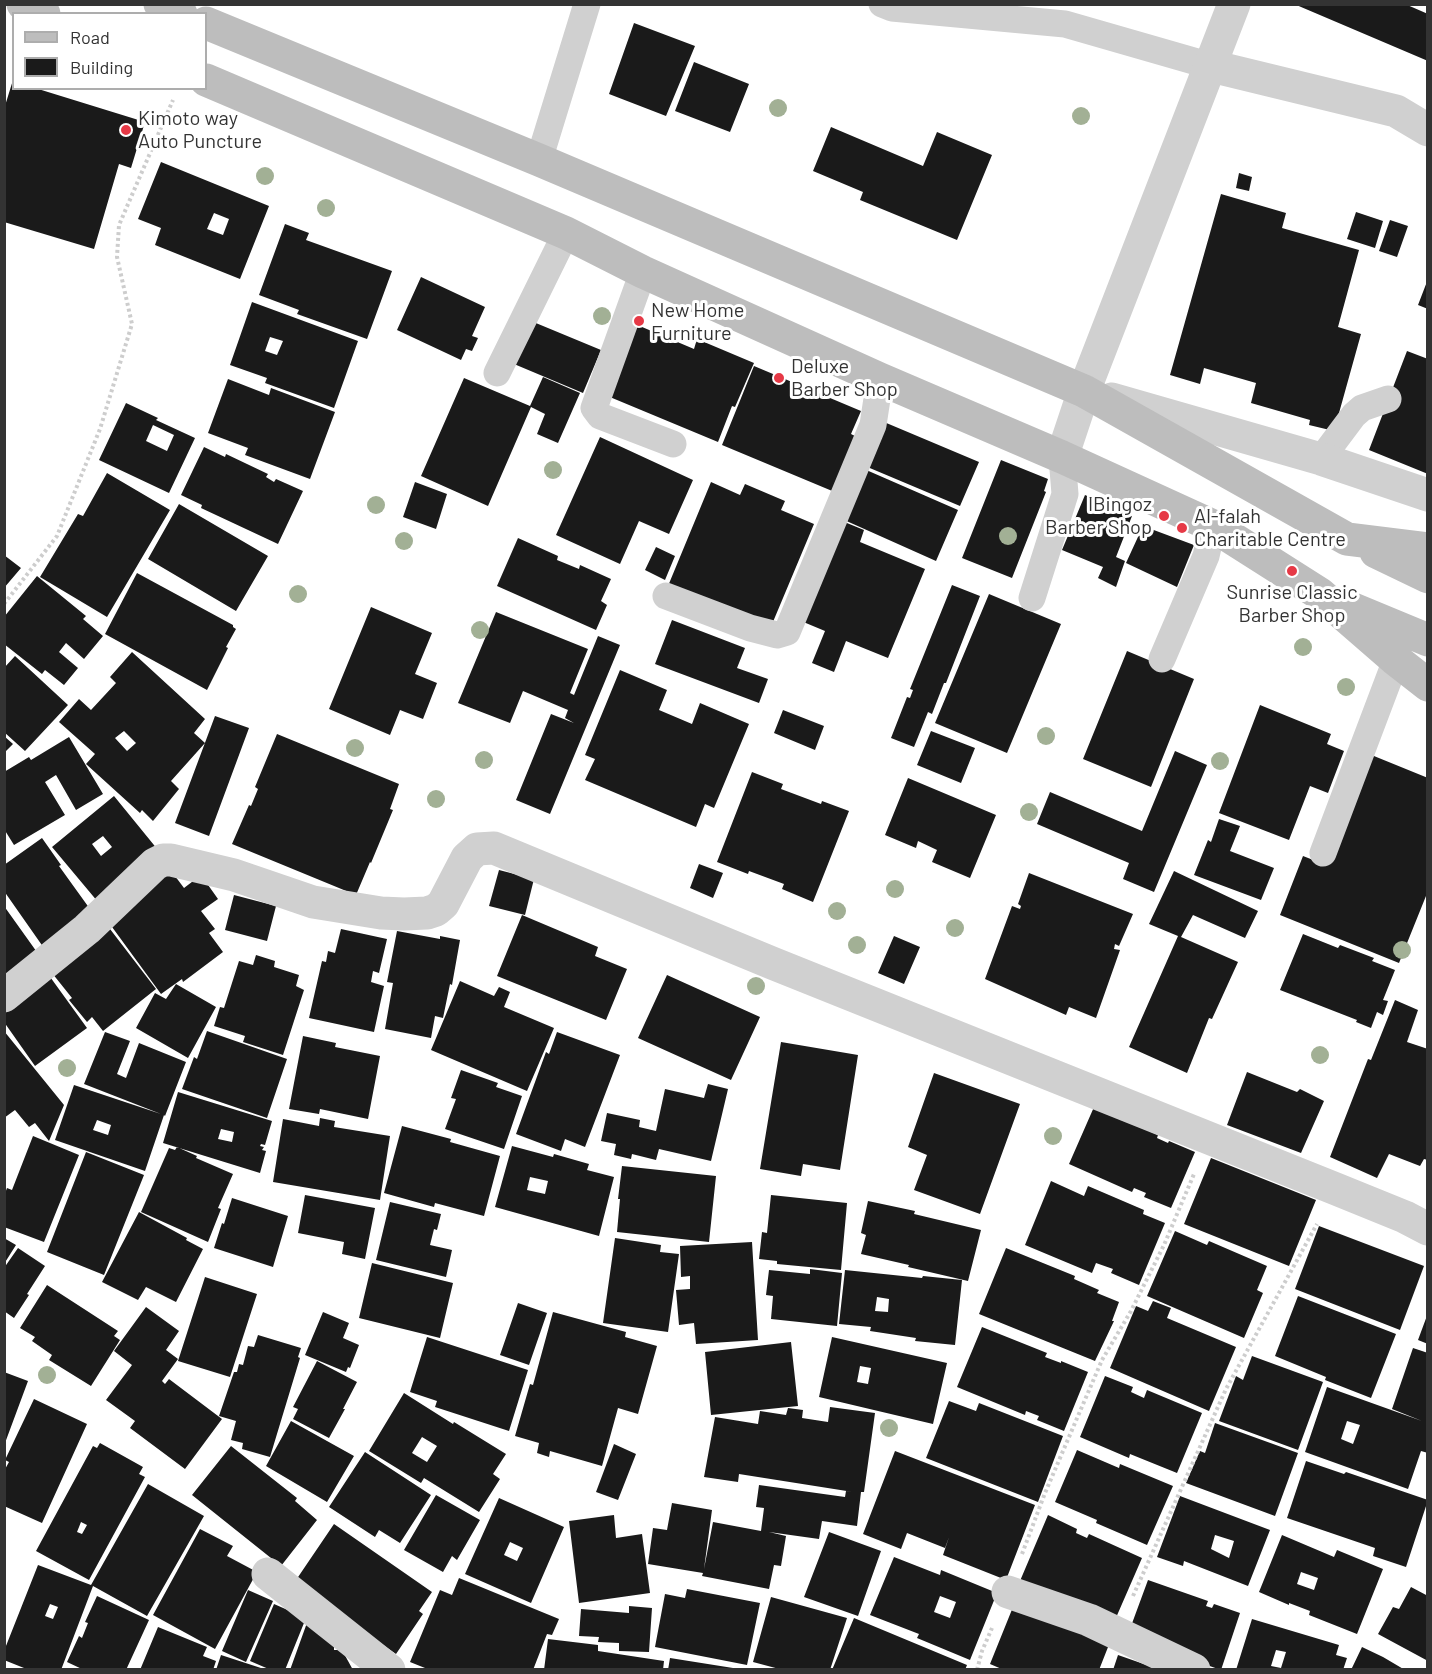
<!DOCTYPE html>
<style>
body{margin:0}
#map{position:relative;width:1432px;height:1674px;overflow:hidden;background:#fff;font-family:Barlow,sans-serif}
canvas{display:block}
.frame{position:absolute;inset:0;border:6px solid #333;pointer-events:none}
.legend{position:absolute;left:12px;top:12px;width:195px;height:78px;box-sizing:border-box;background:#fff;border:2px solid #adadad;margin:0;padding:8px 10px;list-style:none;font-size:18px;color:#333}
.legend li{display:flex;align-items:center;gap:12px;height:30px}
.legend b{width:30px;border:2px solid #adadad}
</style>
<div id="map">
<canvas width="1432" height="1674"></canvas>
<div class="frame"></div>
<ul class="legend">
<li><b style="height:8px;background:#bdbdbd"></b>Road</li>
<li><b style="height:16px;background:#1a1a1a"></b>Building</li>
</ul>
</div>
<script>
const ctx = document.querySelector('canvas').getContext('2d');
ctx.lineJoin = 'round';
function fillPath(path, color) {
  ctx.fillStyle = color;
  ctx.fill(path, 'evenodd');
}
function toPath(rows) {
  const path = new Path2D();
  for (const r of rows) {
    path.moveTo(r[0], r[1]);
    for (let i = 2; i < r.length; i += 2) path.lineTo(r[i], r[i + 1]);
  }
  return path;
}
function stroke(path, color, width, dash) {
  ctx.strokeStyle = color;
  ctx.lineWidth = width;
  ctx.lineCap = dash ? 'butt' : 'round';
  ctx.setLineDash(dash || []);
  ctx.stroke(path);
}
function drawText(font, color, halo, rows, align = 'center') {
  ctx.font = font + ' Barlow,sans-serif';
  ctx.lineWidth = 6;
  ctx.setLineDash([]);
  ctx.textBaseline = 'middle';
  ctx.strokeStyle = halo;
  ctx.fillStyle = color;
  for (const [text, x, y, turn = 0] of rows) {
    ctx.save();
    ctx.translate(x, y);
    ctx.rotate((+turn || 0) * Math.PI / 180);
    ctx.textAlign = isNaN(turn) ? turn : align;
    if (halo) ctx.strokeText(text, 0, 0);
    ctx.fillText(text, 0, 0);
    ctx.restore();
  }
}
const building = toPath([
 [1294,4,1405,4,1428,14,1428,61],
 [634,23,695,46,666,116,609,94],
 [694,62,749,84,730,132,675,111],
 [13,80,14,88,35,88,145,122,131,168,119,164,94,249,4,222,4,109],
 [831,127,923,166,937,132,992,155,957,240,860,200,863,192,813,171],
 [161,162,269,206,240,279,155,245,161,228,138,219],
 [214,213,229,219,223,235,207,229],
 [1239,173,1252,177,1249,191,1236,188],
 [1221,194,1286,213,1282,228,1359,250,1338,327,1361,334,1334,431,1309,425,1310,420,1251,403,1256,383,1204,368,1200,384,1170,375],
 [1356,212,1383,221,1375,248,1347,239],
 [1390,220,1408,226,1397,257,1379,251],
 [285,224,309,233,306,240,392,271,367,339,297,314,299,310,259,295],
 [421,277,485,307,472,336,478,338,472,351,466,349,461,360,397,330],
 [1428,279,1428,309,1418,305],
 [252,302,358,341,334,408,265,383,267,378,230,365],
 [270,337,283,341,277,355,265,351],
 [531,321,601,350,583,393,514,364],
 [635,324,694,349,697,339,754,363,735,407,732,406,718,442,605,395],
 [1407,351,1428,359,1428,474,1369,450],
 [754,366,861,411,851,434,861,439,837,493,722,445],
 [543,377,580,393,558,443,537,434,545,414,531,407,488,506,421,476,464,378,530,406],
 [228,379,269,395,271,388,335,412,310,479,245,455,248,448,208,433],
 [126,403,158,418,156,420,195,438,169,493,99,460],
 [153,425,174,435,167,451,146,441],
 [884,422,979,462,960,506,865,466],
 [600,437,693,480,669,534,639,521,620,564,556,535],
 [204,447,225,457,226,454,268,474,266,477,274,482,276,479,303,491,278,544,201,508,202,505,181,495],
 [1001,460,1048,479,1044,491,1046,492,1012,578,962,558],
 [864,469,958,510,936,561,842,519],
 [107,473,170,510,107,617,40,577,78,514,83,516],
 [415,482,447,494,436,529,403,517],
 [711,482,740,495,745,484,785,501,781,510,814,524,770,629,668,586],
 [1085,495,1132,516,1116,557,1125,561,1116,587,1098,578,1103,567,1062,550],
 [179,504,268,556,236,611,148,559],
 [842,521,864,530,860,542,925,569,888,658,846,641,834,672,812,663,825,631,801,621],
 [1143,526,1194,545,1177,587,1126,563],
 [518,538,558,556,557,560,579,569,580,565,611,579,601,601,607,605,596,630,497,586],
 [656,547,675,556,665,580,645,570],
 [4,555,21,568,4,588],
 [137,573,233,625,233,627,236,629,226,647,228,648,207,690,105,634],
 [37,576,86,616,83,619,103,636,84,659,66,643,59,652,78,668,64,685,45,670,42,674,4,644,4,617],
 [952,585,980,596,946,683,944,683,932,714,928,712,914,747,891,738,907,697,910,698,913,690,910,689],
 [989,594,1061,624,1007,753,935,723],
 [371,607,432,633,415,674,437,683,423,719,400,710,390,735,329,709],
 [496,612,588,649,570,693,574,695,598,636,620,645,550,814,516,800,551,714,574,723,565,718,568,710,523,691,510,723,458,703],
 [672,620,745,648,737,668,768,679,759,703,655,664],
 [1127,651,1194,679,1151,787,1083,759],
 [132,652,205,719,194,733,205,743,171,781,179,789,153,821,142,810,140,813,86,764,95,754,59,722,79,699,91,710,116,683,110,677],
 [124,731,136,743,127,751,115,738],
 [15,656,68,705,25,751,4,732,4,668],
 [620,670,667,690,659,710,692,724,700,703,749,724,714,808,705,804,696,827,585,780,595,759,585,755],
 [1260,705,1331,734,1327,744,1344,751,1328,793,1310,786,1289,840,1219,813],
 [783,710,824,726,815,750,774,733],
 [215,716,249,728,209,836,175,823],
 [931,731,975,748,961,783,917,765],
 [277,734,399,784,390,809,393,810,371,863,370,862,356,895,232,844,249,805,251,806,258,789,255,787],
 [4,736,13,744,4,753],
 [69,737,103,794,76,810,56,775,45,782,65,815,14,845,4,829,4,772,29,757,31,760],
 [1175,751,1207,765,1154,892,1123,879,1129,863,1037,824,1050,792,1142,831],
 [1369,754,1428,778,1428,891,1399,963,1280,915,1303,856,1326,865],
 [752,772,783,784,781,789,821,804,822,801,849,811,813,902,782,889,784,884,749,871,748,874,717,862],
 [908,778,996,815,970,878,932,862,937,850,918,841,916,848,885,835],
 [114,796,158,850,98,902,52,847],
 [103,836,112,847,101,856,92,844],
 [1219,819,1240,826,1230,851,1274,868,1261,900,1194,875,1208,840,1211,842],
 [42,838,61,865,59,866,95,916,46,951,4,891,4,865],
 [699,864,723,873,713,898,690,888],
 [169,868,184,888,201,875,218,899,201,911,215,929,209,933,223,952,183,982,182,979,161,994,104,916],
 [499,870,534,879,525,915,489,906],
 [1174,871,1258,911,1245,938,1193,915,1181,937,1238,962,1212,1019,1209,1018,1187,1073,1129,1047,1178,936,1149,924],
 [1029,873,1133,914,1119,946,1115,944,1114,949,1120,950,1096,1018,1069,1007,1066,1015,985,979,1012,906,1020,909,1021,906,1018,904],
 [234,895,276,906,267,941,225,930],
 [4,906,39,955,4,979],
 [522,915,598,947,595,956,627,969,606,1020,497,976],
 [110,929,156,989,103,1031,92,1017,87,1022,69,1000,72,998,52,973],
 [341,929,387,939,379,973,373,971,371,982,384,986,374,1032,309,1018,322,961,326,962,328,951,335,953],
 [397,931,440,939,440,936,460,940,452,985,450,984,443,1018,435,1016,431,1038,385,1029,393,983,387,982],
 [1303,934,1338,948,1340,945,1374,958,1372,961,1395,970,1383,1000,1388,1001,1383,1015,1377,1012,1371,1028,1356,1022,1357,1020,1280,990],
 [894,936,920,947,904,984,878,973],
 [256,955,275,961,274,967,299,975,296,986,304,990,283,1055,243,1042,245,1036,214,1026,220,1007,224,1008,239,961,253,965],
 [48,974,87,1028,35,1066,4,1022,4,1006],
 [667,975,760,1017,731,1080,638,1038],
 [460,981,494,996,499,987,510,992,504,1007,554,1028,527,1091,431,1050],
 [176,984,216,1007,188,1058,136,1028,155,993,166,999],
 [1395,1000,1418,1010,1407,1042,1428,1049,1428,1160,1424,1159,1420,1166,1389,1154,1377,1178,1330,1157,1368,1059,1371,1060],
 [4,1031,64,1105,49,1141,35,1123,29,1127,15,1110,4,1118],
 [207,1031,287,1059,267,1118,182,1089,194,1057,197,1059],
 [105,1032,130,1041,117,1074,126,1078,139,1043,186,1062,165,1116,164,1115,145,1171,55,1140,74,1085,161,1114,84,1084],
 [97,1120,111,1125,108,1135,93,1130],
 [557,1032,620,1055,585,1147,565,1139,561,1151,516,1134,546,1052,549,1054],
 [303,1036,336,1043,335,1047,380,1056,368,1119,320,1109,319,1114,289,1109],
 [781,1042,858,1055,840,1170,803,1164,801,1176,760,1169],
 [461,1070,498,1083,496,1087,522,1096,504,1149,445,1129,456,1099,451,1098],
 [1247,1072,1297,1092,1300,1089,1324,1101,1301,1153,1227,1125],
 [934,1073,1020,1104,980,1214,914,1190,927,1155,908,1147],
 [708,1084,728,1089,711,1161,659,1149,656,1160,632,1154,631,1159,614,1155,616,1144,601,1141,607,1113,640,1120,639,1127,656,1131,665,1089,704,1098],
 [178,1092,272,1121,265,1145,261,1144,260,1146,264,1147,262,1150,266,1151,260,1173,163,1143],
 [221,1129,234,1132,232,1142,218,1139],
 [1094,1107,1158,1135,1157,1138,1168,1143,1169,1141,1195,1152,1171,1208,1144,1197,1146,1193,1134,1188,1132,1192,1069,1164],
 [320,1118,335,1121,334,1127,390,1136,380,1200,273,1182,283,1119,319,1126],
 [402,1126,451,1139,450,1142,500,1156,484,1216,435,1203,434,1207,384,1193],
 [33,1136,79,1155,44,1242,4,1227,4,1196,7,1188,12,1190],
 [512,1146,553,1157,554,1154,589,1164,587,1170,614,1177,599,1236,495,1207],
 [530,1177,548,1181,545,1194,527,1190],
 [177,1147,197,1156,196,1158,233,1174,218,1208,221,1209,208,1242,141,1212,169,1148,175,1150],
 [86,1152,144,1175,104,1275,47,1252],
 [1211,1158,1316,1200,1289,1266,1184,1224],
 [622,1166,716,1176,709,1242,617,1232,620,1199,618,1199],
 [1051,1181,1084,1196,1088,1186,1144,1210,1143,1214,1165,1223,1139,1285,1111,1273,1113,1269,1096,1263,1092,1273,1025,1245],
 [305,1195,375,1208,365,1259,342,1254,344,1242,298,1233],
 [771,1195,847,1203,841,1270,777,1264,777,1261,759,1259,762,1232,767,1233],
 [232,1198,288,1216,273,1267,214,1248,222,1223,224,1224],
 [868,1201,915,1211,914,1214,981,1230,968,1281,908,1267,909,1265,861,1254,866,1235,861,1233],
 [390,1202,441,1214,437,1230,434,1229,430,1245,452,1250,446,1277,376,1260],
 [139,1212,187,1238,186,1240,203,1249,176,1302,146,1287,138,1300,102,1282],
 [1319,1226,1424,1266,1400,1330,1295,1289],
 [1175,1231,1207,1245,1209,1241,1267,1266,1257,1290,1263,1293,1244,1338,1147,1296],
 [4,1238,16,1245,4,1264],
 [615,1238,661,1245,660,1252,679,1254,668,1332,603,1323],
 [752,1242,758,1340,696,1344,694,1323,679,1325,676,1290,690,1289,690,1276,681,1277,680,1246],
 [18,1248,45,1266,27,1294,29,1295,14,1318,4,1311,4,1268],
 [1006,1248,1075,1276,1074,1279,1099,1290,1097,1293,1119,1302,1112,1321,1114,1321,1095,1361,979,1314],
 [372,1263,453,1283,440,1338,359,1318],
 [810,1269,842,1273,837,1326,771,1319,773,1296,766,1295,769,1270,810,1274],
 [845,1270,922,1278,923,1276,962,1280,955,1345,915,1341,916,1338,870,1331,871,1327,839,1324],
 [877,1297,889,1299,888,1312,875,1311],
 [205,1277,257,1294,230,1377,178,1361],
 [47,1285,118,1331,114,1336,120,1340,91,1386,49,1360,52,1355,32,1341,35,1337,20,1328],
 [1298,1296,1396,1334,1371,1398,1325,1380,1326,1377,1275,1356],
 [1153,1301,1171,1308,1167,1318,1236,1347,1209,1411,1110,1368,1136,1306,1148,1311],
 [518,1303,547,1313,529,1365,500,1355],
 [146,1307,179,1331,166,1350,178,1359,162,1381,165,1384,169,1379,222,1419,185,1469,130,1428,135,1421,106,1400,132,1365,114,1351],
 [323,1312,349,1323,343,1338,359,1345,350,1368,348,1367,346,1372,305,1355],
 [553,1312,626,1332,625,1337,657,1346,638,1414,618,1408,602,1466,550,1451,549,1457,537,1453,539,1443,515,1436,530,1384,533,1385],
 [1428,1313,1428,1344,1418,1340],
 [982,1327,1047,1353,1045,1357,1061,1363,1061,1361,1088,1372,1064,1431,1037,1420,1039,1416,1026,1411,1025,1415,957,1387],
 [258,1335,301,1348,298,1357,300,1358,270,1457,242,1449,243,1443,231,1440,236,1421,219,1416,234,1372,237,1372,239,1364,243,1365,248,1346,254,1347],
 [427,1337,528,1370,509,1431,435,1407,437,1401,410,1392],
 [832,1337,947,1363,933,1424,819,1397],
 [860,1366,871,1368,868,1384,857,1382],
 [791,1342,798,1406,711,1415,705,1352],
 [1413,1348,1428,1353,1428,1453,1421,1451,1408,1489,1305,1452,1327,1387,1422,1421,1392,1409],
 [1347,1421,1360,1425,1353,1444,1341,1439],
 [1252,1356,1323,1382,1298,1450,1219,1421,1236,1376,1243,1380],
 [317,1361,357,1382,343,1409,345,1409,329,1438,293,1419,298,1409,293,1407],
 [4,1372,28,1381,5,1443,4,1443],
 [1105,1376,1133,1387,1131,1392,1144,1398,1147,1390,1202,1413,1177,1473,1130,1454,1129,1458,1080,1437],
 [404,1393,453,1424,454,1422,506,1454,493,1474,500,1479,479,1512,424,1478,421,1483,369,1451],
 [422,1437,437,1446,427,1462,412,1453],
 [34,1399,87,1424,42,1523,4,1506,4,1471,9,1462,5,1460],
 [949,1401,976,1411,979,1403,1063,1436,1038,1502,926,1458],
 [830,1407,875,1413,864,1492,861,1492,857,1526,822,1521,819,1539,769,1532,786,1536,781,1566,774,1565,769,1589,702,1576,703,1573,648,1564,653,1528,667,1530,672,1503,712,1510,704,1569,713,1522,761,1531,764,1508,756,1507,759,1485,845,1497,846,1491,853,1492,739,1474,738,1482,704,1477,715,1417,758,1424,760,1411,786,1415,788,1408,803,1410,802,1418,828,1422],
 [291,1421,354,1456,327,1502,266,1466],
 [1215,1423,1298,1453,1275,1516,1186,1483,1200,1451,1205,1453],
 [100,1443,143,1467,139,1474,145,1477,89,1580,36,1551,93,1446,97,1448],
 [81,1522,87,1525,82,1534,77,1532],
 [614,1444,636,1454,618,1500,596,1492],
 [231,1446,297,1498,295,1501,317,1520,281,1566,192,1495],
 [1077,1450,1119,1468,1120,1464,1173,1486,1147,1545,1096,1523,1097,1520,1055,1502],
 [895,1451,1035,1505,1006,1580,943,1555,949,1537,945,1548,907,1533,901,1549,863,1534],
 [365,1452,431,1495,400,1543,379,1530,375,1537,329,1507],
 [1306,1461,1344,1474,1346,1472,1428,1500,1406,1567,1373,1556,1375,1548,1287,1518],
 [148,1484,204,1516,147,1616,93,1586,61,1670,29,1670,4,1660,4,1651,38,1565,91,1585],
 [50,1604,58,1607,53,1619,45,1616],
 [436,1495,480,1520,457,1560,452,1556,443,1572,404,1550],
 [1180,1496,1270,1530,1248,1586,1184,1561,1183,1566,1157,1557],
 [1215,1535,1234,1541,1229,1558,1211,1549],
 [499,1498,564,1527,531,1603,465,1574],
 [510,1542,523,1548,517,1561,504,1555],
 [614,1515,616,1538,642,1534,650,1593,579,1603,569,1521],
 [1048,1515,1077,1529,1076,1533,1087,1538,1089,1534,1142,1558,1115,1620,1017,1588],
 [334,1524,432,1592,419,1611,423,1614,396,1654,294,1583],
 [200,1529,233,1546,227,1556,257,1572,215,1649,153,1615],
 [829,1532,881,1551,858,1616,804,1597],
 [1282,1535,1334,1557,1337,1550,1383,1569,1357,1634,1309,1615,1310,1611,1289,1603,1289,1605,1259,1592],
 [1301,1572,1318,1578,1314,1590,1297,1584],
 [894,1557,940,1575,941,1570,997,1593,970,1660,917,1638,919,1634,870,1615],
 [940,1596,956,1602,950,1618,934,1612],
 [459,1578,559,1619,552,1635,547,1634,533,1670,430,1670,410,1662,440,1590,452,1595],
 [1148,1580,1208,1601,1206,1606,1212,1608,1214,1604,1240,1613,1221,1670,1127,1637],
 [1411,1587,1428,1596,1428,1661,1378,1634,1393,1607,1399,1609],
 [687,1589,760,1603,747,1665,655,1647,665,1594,685,1598],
 [248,1590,273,1601,246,1662,222,1651],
 [97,1596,149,1620,126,1670,84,1670,67,1662,79,1636,82,1638,88,1623,85,1622],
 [771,1597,847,1618,830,1670,783,1670,753,1662],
 [274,1604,306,1618,285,1670,271,1670,250,1661],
 [629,1606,652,1608,649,1652,619,1651,619,1643,598,1642,599,1637,579,1636,581,1609,629,1613],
 [1013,1607,1110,1642,1099,1670,1004,1670,990,1664],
 [854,1618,967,1665,965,1670,832,1670],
 [1252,1619,1339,1645,1336,1655,1347,1658,1343,1670,1236,1670],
 [1276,1650,1286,1652,1281,1668,1271,1666],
 [308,1620,334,1637,334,1650,342,1650,353,1670,290,1670],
 [158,1627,207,1647,203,1656,216,1661,213,1670,140,1670],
 [548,1639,598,1645,598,1651,664,1661,663,1670,544,1670],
 [1362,1647,1383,1657,1405,1670,1351,1670],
 [221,1655,264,1669,264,1670,216,1670],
 [1118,1655,1158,1669,1158,1670,1113,1670],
 [670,1658,733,1668,733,1670,668,1670]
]);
const path = toPath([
 [4,604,57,536,100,429,132,324,117,257,119,225,173,100],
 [1022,1554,1045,1493,1102,1360,1131,1311,1164,1245,1194,1174],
 [1133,1596,1226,1389,1317,1224],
 [977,1670,982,1651,992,1628]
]);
const service = toPath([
 [882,4,892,8,1065,24,1211,66],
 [539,160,587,4],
 [643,272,594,408,600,416,673,444],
 [497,373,566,233],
 [1321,459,1354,415,1362,408,1388,399],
 [666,596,750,628,777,635,787,632,873,425,880,379],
 [1032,598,1065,494,1062,457],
 [1162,659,1206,556,1213,526],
 [1323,853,1396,660]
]);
const minor = toPath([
 [1211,66,1396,111,1428,130],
 [1112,399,1321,459,1428,495],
 [1062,457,1084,391,1234,4],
 [4,996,87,929,155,864,163,860,171,860,234,875,313,902,381,913,404,914,427,913,436,910,443,904,467,858,477,849,494,848,772,963,1336,1189,1405,1217,1428,1229],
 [268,1574,389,1670],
 [1008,1592,1089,1620,1194,1670]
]);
const secondary = toPath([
 [23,4,44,14],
 [160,4,181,14],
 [206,23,539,160,1084,391,1347,539,1428,549],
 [206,80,566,233,643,272,880,379,1062,457,1213,526,1320,594,1396,660,1428,685],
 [1376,552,1428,577],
 [1346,606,1428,640]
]);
const trees = [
 [778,108],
 [1081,116],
 [265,176],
 [326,208],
 [602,316],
 [553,470],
 [376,505],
 [1008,536],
 [404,541],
 [298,594],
 [480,630],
 [1303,647],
 [1346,687],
 [1046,736],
 [355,748],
 [484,760],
 [1220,761],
 [436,799],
 [1029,812],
 [895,889],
 [837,911],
 [955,928],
 [857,945],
 [1402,950],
 [756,986],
 [1320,1055],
 [67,1068],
 [1053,1136],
 [47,1375],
 [889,1428]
];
const markers = [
 [126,130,6,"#e63946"],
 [639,321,6,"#e63946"],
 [779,378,6,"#e63946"],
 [1164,516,6,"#e63946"],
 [1182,528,6,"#e63946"],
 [1292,571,6,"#e63946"]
];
const poiNames = [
 ["Kimoto way",138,118],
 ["Auto Puncture",138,141],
 ["New Home",651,310],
 ["Furniture",651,333],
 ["Deluxe",791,366],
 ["Barber Shop",791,389],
 ["IBingoz",1152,504,"right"],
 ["Barber Shop",1152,527,"right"],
 ["Al-falah",1194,516],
 ["Charitable Centre",1194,539],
 ["Sunrise Classic",1292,592,"center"],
 ["Barber Shop",1292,615,"center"]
];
fillPath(building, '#1a1a1a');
stroke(path, '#cdcdcd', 4, [3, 3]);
stroke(service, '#d0d0d0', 27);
stroke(minor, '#d0d0d0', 33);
stroke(secondary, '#bdbdbd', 33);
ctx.fillStyle = '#a2b095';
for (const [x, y] of trees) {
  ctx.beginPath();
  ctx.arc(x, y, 9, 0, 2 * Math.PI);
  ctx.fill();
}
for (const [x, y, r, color] of markers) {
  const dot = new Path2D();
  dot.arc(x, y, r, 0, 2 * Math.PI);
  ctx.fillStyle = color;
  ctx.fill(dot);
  stroke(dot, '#fff', 2);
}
drawText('20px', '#333', '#fff', poiNames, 'left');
</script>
